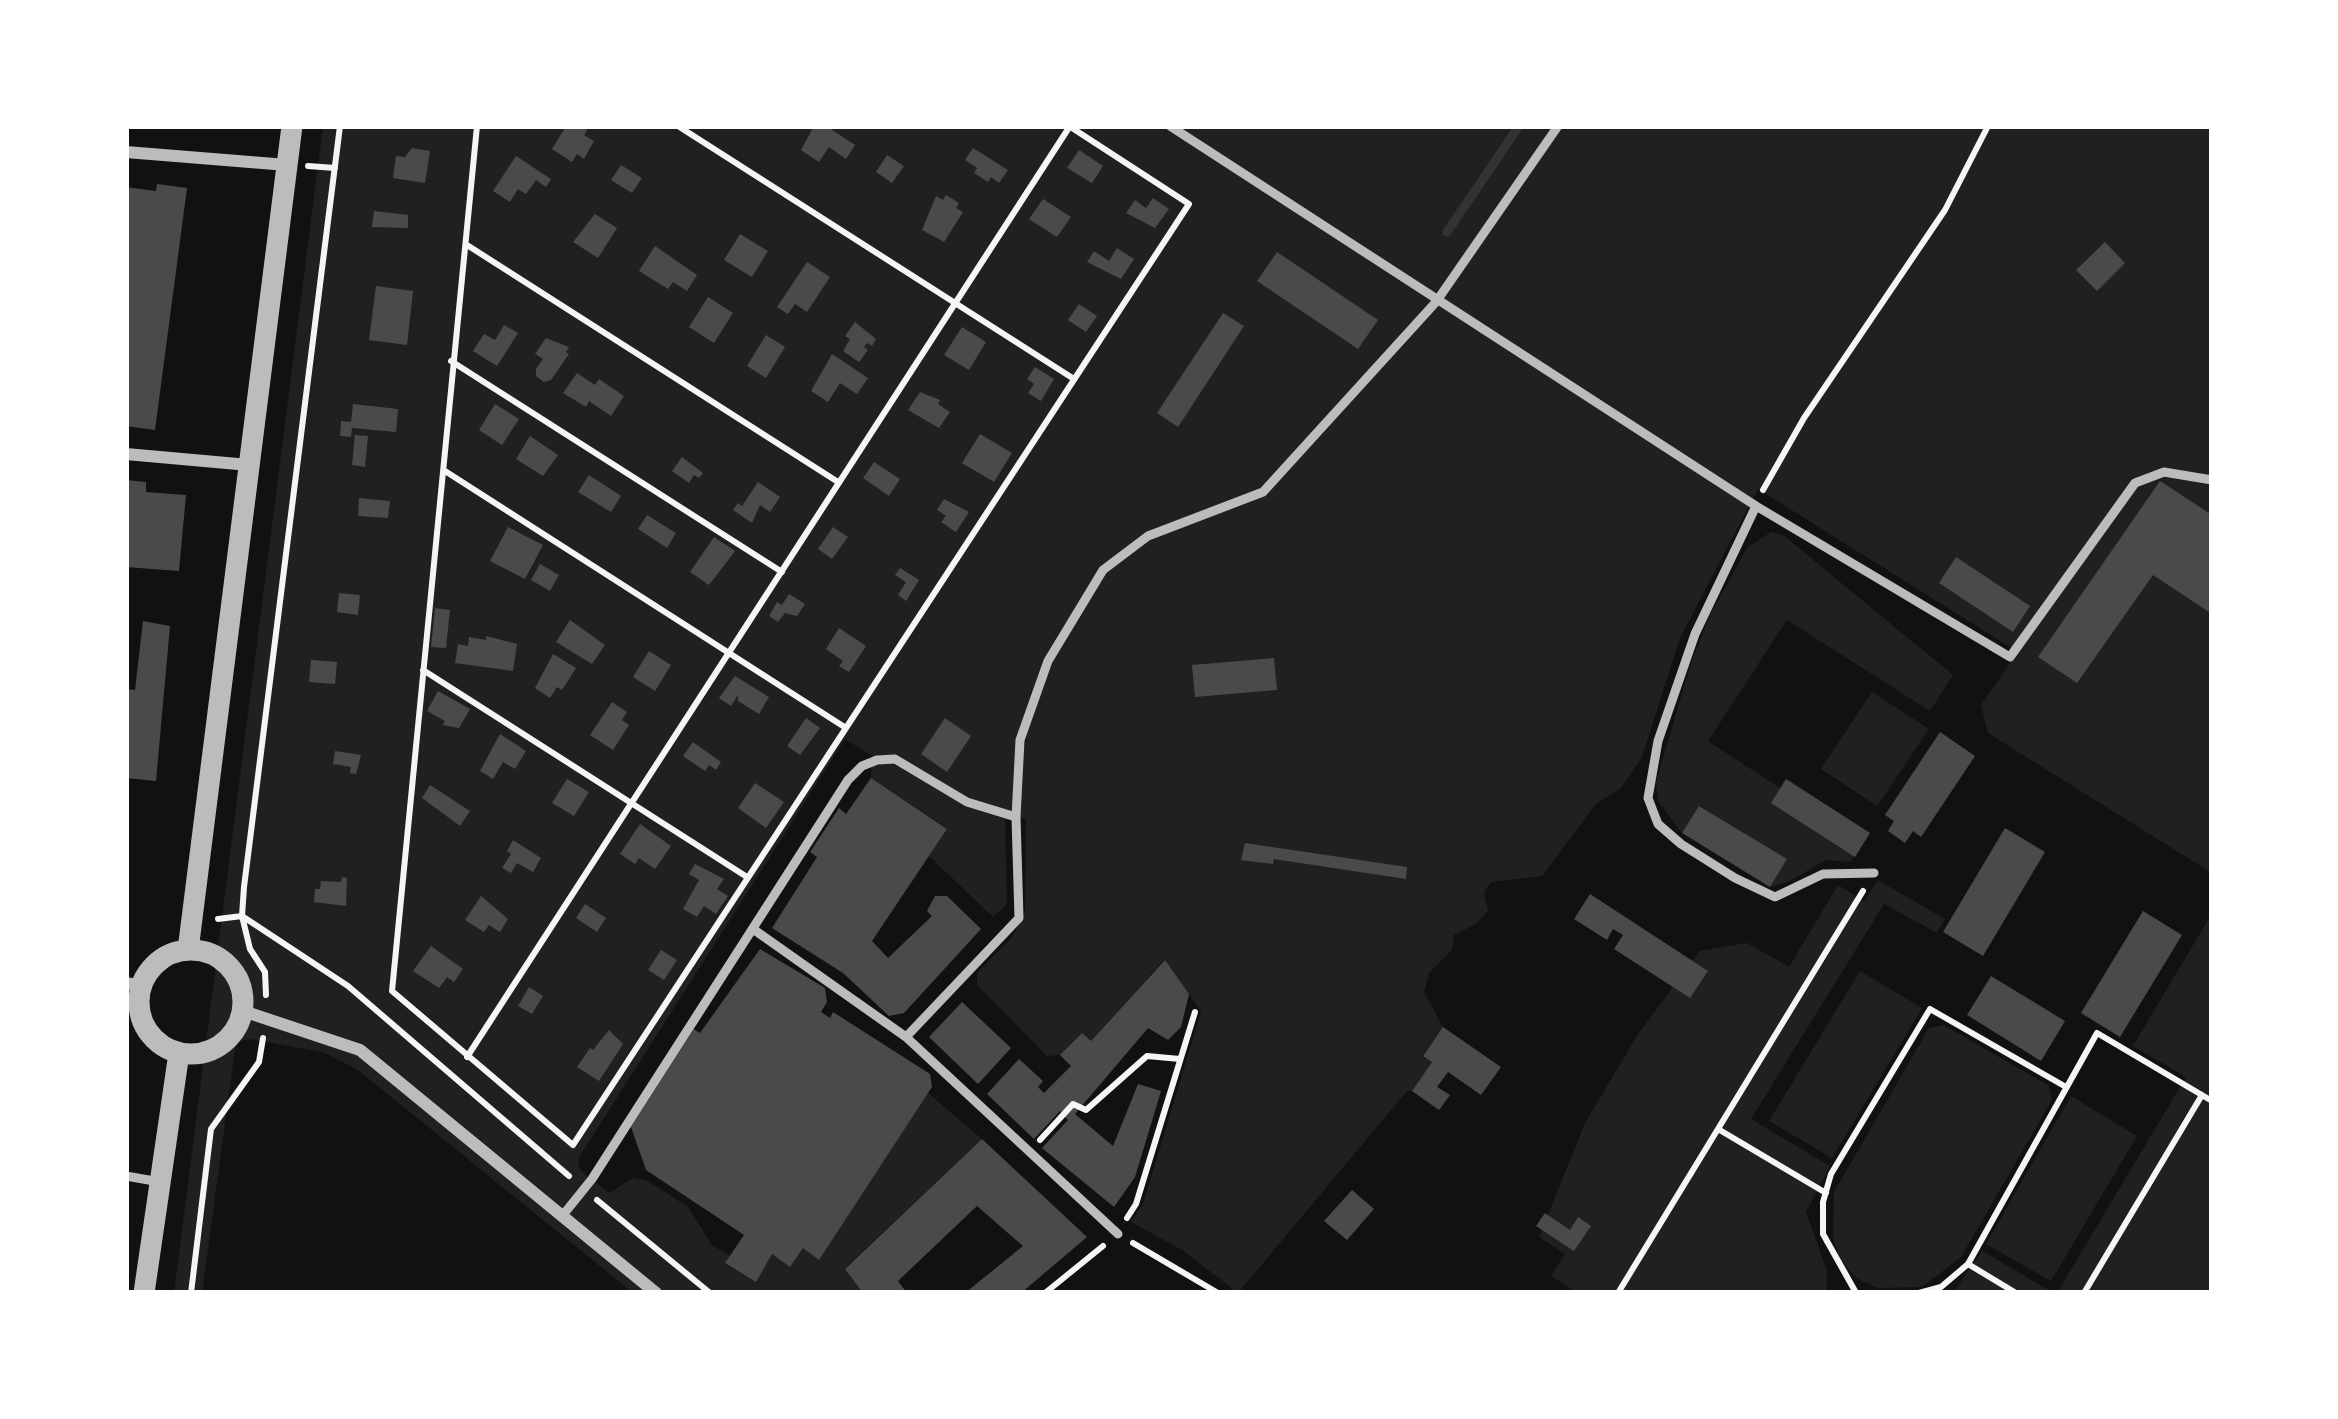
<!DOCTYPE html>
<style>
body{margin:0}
#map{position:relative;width:2338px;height:1419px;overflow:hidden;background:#111;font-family:"DM Sans",sans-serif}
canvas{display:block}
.frame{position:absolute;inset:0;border:129px solid #fff;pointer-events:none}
</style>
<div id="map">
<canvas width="2338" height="1419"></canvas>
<div class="frame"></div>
</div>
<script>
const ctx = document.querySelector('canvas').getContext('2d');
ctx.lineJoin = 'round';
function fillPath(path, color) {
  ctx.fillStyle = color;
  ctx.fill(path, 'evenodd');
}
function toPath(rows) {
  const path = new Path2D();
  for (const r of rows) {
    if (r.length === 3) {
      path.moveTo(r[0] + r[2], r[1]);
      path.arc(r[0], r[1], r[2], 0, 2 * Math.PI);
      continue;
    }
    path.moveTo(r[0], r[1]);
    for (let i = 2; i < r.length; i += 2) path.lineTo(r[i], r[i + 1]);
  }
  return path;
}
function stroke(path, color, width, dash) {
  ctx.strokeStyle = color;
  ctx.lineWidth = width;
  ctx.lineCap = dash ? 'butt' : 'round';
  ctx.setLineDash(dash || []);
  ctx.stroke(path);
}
const green = toPath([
 [323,126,2212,126,2212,873,1988,733,1981,705,2018,652,1758,489,1680,638,1642,757,1621,788,1596,804,1542,876,1491,882,1484,892,1488,911,1477,923,1454,935,1452,950,1429,973,1424,992,1443,1027,1423,1055,1432,1062,1412,1091,1407,1091,1238,1293,1182,1250,1131,1222,1143,1204,1201,1012,1189,994,1164,960,1091,1041,1082,1033,1060,1055,1047,1056,977,985,977,973,1013,936,1025,912,1026,819,1005,820,1007,904,993,917,929,856,947,828,871,778,872,756,845,739,578,1159,580,1170,609,1193,633,1178,648,1181,688,1207,712,1245,730,1256,725,1264,755,1281,772,1254,790,1266,803,1248,819,1259,928,1093,982,1139,845,1268,863,1293,633,1293,358,1070,323,1052,250,1039,236,1042,202,1293,174,1293],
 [1771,532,1783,535,1953,675,1930,711,1787,620,1708,741,1780,788,1786,779,1870,833,1850,862,1826,860,1788,882,1770,887,1786,859,1700,806,1682,833,1658,801,1656,782,1691,663,1710,615,1747,548],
 [1872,692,1929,729,1877,806,1821,769],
 [1878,880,1945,919,1937,933,1884,904,1751,1119,1830,1166,1806,1212,1827,1271,1826,1293,1578,1293,1551,1276,1565,1254,1539,1237,1585,1123,1638,1034,1700,951,1747,943,1789,967,1838,885,1864,901],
 [2212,913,2212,1293,2057,1293,2186,1077,2133,1046],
 [1860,971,1922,1008,1832,1158,1769,1121],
 [1944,1025,2049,1086,2052,1100,1961,1257,1922,1287,1878,1288,1856,1278,1841,1260,1833,1239,1834,1192,1929,1028],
 [2071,1096,2137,1136,2051,1281,1986,1244],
 [1982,1251,2054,1293,1953,1293]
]);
const stream = toPath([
 [1447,232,1519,126]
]);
const building = toPath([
 [566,126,589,126,584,135,594,141,584,159,577,154,572,162,552,149],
 [814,126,826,126,855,145,846,159,829,147,819,162,801,150],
 [412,148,430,151,425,183,393,178,396,156,405,157],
 [973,148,1008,170,999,183,991,177,988,182,974,173,977,168,965,160],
 [1079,150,1103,166,1092,183,1067,168],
 [887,155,904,166,892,183,876,172],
 [516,156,551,179,546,187,536,180,526,194,518,189,510,202,493,191],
 [621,165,642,178,632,193,611,180],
 [157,184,187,188,155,430,126,426,126,187,156,191],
 [946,195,959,203,956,208,963,212,944,242,922,230,936,196,943,200],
 [1153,198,1169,209,1155,228,1126,213,1135,200,1146,208],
 [1043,199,1071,217,1057,237,1029,219],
 [374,211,408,215,408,228,372,227],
 [595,214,617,228,598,258,573,242],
 [740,234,768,251,752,277,724,260],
 [2105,242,2125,263,2097,291,2076,270],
 [655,246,697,275,687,291,673,282,668,289,639,271],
 [1117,248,1134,259,1121,279,1087,262,1094,251,1109,261],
 [1277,252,1378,320,1358,349,1257,281],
 [807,262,830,277,807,312,795,304,788,314,777,307],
 [376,286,413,291,407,345,369,340],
 [708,297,733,313,714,343,689,327],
 [1079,304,1097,316,1086,332,1068,320],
 [1223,313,1244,326,1178,427,1157,413],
 [855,322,876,339,872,346,867,343,864,347,868,350,859,362,843,351,850,339,845,336],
 [504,325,518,333,497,366,473,351,484,334,495,340],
 [962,327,986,342,969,370,944,355],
 [766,335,785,347,766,378,747,366],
 [546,338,569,347,566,352,569,354,551,380,544,382,536,376,536,369,543,359,535,354],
 [832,354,868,378,857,394,840,383,828,402,811,391],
 [1035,367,1054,379,1041,401,1028,393,1034,384,1027,379],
 [577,373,595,385,599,379,624,396,611,416,589,401,586,407,563,393],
 [920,392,940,400,938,404,950,412,939,428,908,410],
 [353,404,398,409,396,432,352,428,351,437,340,436,341,421,351,422],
 [495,404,519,419,502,445,479,430],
 [980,434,1012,453,994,482,962,463],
 [355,435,368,436,365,467,352,465],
 [530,436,558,455,543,476,516,459],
 [682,457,703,473,699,478,694,475,689,483,672,471],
 [874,462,900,479,889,496,863,478],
 [589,475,621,496,611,512,578,492],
 [126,480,146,482,146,492,186,495,179,571,126,567],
 [2160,481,2212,515,2212,614,2153,575,2077,683,2038,657],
 [758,482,780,497,770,512,760,505,752,523,733,510,738,503,742,506],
 [359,498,390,501,388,518,358,516],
 [944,499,969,512,956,532,941,522,946,516,937,510],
 [647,515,676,533,667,548,638,529],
 [508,527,543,545,525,579,490,561],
 [833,527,848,537,832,559,818,549],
 [714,537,735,551,709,585,690,572],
 [1956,557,2030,606,2013,632,1939,583],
 [540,564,559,575,550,591,531,580],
 [900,568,919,580,906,601,898,595,906,582,895,575],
 [339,593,360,595,358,615,337,612],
 [789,594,805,604,797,616,785,613,778,622,769,616,777,602,782,605],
 [435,608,450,610,446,648,431,647],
 [570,620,605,645,592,664,556,642],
 [143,621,170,626,156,781,126,778,126,689,135,690],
 [839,628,866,646,849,672,839,666,843,661,826,649],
 [486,636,517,644,513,671,455,663,458,644,468,646,469,637,486,640],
 [649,651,671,665,655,691,633,677],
 [553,654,576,668,562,690,557,687,550,698,535,688],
 [1274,658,1277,690,1195,697,1192,665],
 [311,660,337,662,335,684,309,682],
 [735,676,769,697,759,714,738,701,738,695,731,706,719,698],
 [438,691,470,709,459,728,443,725,445,721,427,711],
 [612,702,627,712,622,720,629,725,613,750,590,735],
 [806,718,820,728,800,755,787,746],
 [945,718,971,736,947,772,921,754],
 [1940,732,1975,756,1921,837,1913,831,1905,843,1888,831,1894,821,1885,815],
 [500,734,526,751,515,769,503,762,493,779,480,771],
 [693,742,721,762,716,770,709,765,705,771,683,756],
 [335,751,361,755,356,774,350,773,351,767,333,764],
 [871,778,947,829,872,941,888,958,932,916,927,911,935,896,947,896,981,929,904,1013,889,1016,843,973,772,928,817,857,810,852,839,808,846,814],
 [567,779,589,792,574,816,552,803],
 [1786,779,1870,833,1855,857,1771,803],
 [755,783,784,802,766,828,738,808],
 [430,785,470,811,460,826,422,798],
 [1699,806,1787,859,1770,887,1682,833],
 [640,824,671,846,655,869,639,858,635,864,620,854],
 [2005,828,2045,852,1983,956,1943,932],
 [513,840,541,858,533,872,517,863,511,873,502,868,511,854,507,851],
 [1245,843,1407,867,1406,879,1274,859,1273,864,1241,860],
 [695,864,724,879,717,889,728,896,716,914,704,906,697,917,683,909,699,880,689,874],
 [342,877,347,878,346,906,314,902,315,889,320,889,321,881,341,882],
 [1590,894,1708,971,1690,998,1614,949,1623,935,1613,929,1607,940,1574,919],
 [481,896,508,919,500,932,489,925,484,932,465,920],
 [585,904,606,918,597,932,576,918],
 [2143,911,2182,935,2120,1037,2081,1013],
 [431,946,463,969,454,982,447,977,439,988,413,971],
 [760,949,825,988,827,1002,821,1012,830,1018,833,1012,930,1074,932,1087,819,1260,803,1248,790,1267,772,1254,756,1282,725,1263,744,1235,646,1170,631,1127,694,1029,700,1033],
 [661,950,677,960,664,980,648,970],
 [1165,960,1189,994,1181,1027,1168,1040,1148,1028,1075,1114,1113,1146,1138,1084,1161,1091,1135,1177,1114,1207,1042,1148,1068,1120,1060,1111,1034,1139,987,1094,1019,1059,1043,1081,1038,1087,1044,1093,1071,1066,1060,1055,1082,1033,1091,1041],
 [1991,976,2065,1021,2041,1061,1967,1015],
 [529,987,543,996,532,1014,518,1006],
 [962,1002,1011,1048,978,1084,929,1037],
 [1443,1027,1501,1067,1481,1095,1448,1072,1437,1087,1450,1095,1439,1110,1412,1091,1432,1062,1423,1056],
 [609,1030,623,1044,599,1081,577,1067,590,1048,593,1050],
 [982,1139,1087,1237,1021,1293,965,1293,1023,1246,977,1206,898,1281,907,1293,863,1293,845,1269],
 [1352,1190,1374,1209,1347,1240,1324,1221],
 [1545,1213,1570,1230,1578,1217,1591,1226,1574,1251,1536,1226]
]);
const path = toPath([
 [477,126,392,991,573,1145,1189,204,1069,126],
 [678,126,1074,379],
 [308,166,335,168],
 [467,245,838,482],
 [451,361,782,572],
 [445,471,846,728],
 [1763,490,1804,418,1945,210,1988,126],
 [423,670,747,877],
 [218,919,242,916,348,986,569,1176],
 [266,995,265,972,250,949,242,916,244,887,340,126],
 [467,1057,1070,126],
 [1718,1129,1826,1193],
 [1040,1140,1073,1104,1086,1110,1147,1056,1180,1059],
 [597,1200,710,1293],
 [1127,1218,1136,1204,1195,1012],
 [1133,1243,1218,1293],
 [1968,1264,2016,1293],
 [1855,1291,1823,1234,1823,1202,1831,1174,1930,1009,2066,1087],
 [191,1293,211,1129,259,1062,263,1038],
 [1045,1293,1103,1246],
 [1618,1293,1863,891],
 [1919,1293,1941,1287,1968,1264,2097,1033,2212,1101],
 [2084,1293,2202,1095],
 [2210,1293,2212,1292]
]);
const service = toPath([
 [1170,126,1756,506,2010,657,2135,483,2164,472,2212,480],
 [1756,506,1695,634,1658,741,1648,798,1658,824,1681,844,1735,878,1775,897,1823,874,1874,873],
 [753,929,906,1037],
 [126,1176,160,1182],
 [563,1215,592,1179,848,780,862,766,877,760,895,759,967,802,1016,817],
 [1118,1234,906,1037,1019,918,1016,817,1020,740,1048,661,1103,570,1148,536,1263,492,1436,302,1558,126]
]);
const minor = toPath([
 [126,152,287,165],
 [126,454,249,465],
 [126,983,141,986],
 [243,1011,360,1050,656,1293]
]);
const tertiary = toPath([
 [188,950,292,126],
 [191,1002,52],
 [144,1293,179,1053]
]);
fillPath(green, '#202020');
stroke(stream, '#333', 9);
fillPath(building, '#4a4a4a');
stroke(path, '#f5f5f5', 6);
stroke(service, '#bcbcbc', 9);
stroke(minor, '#bcbcbc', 12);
stroke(tertiary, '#bcbcbc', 21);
</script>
